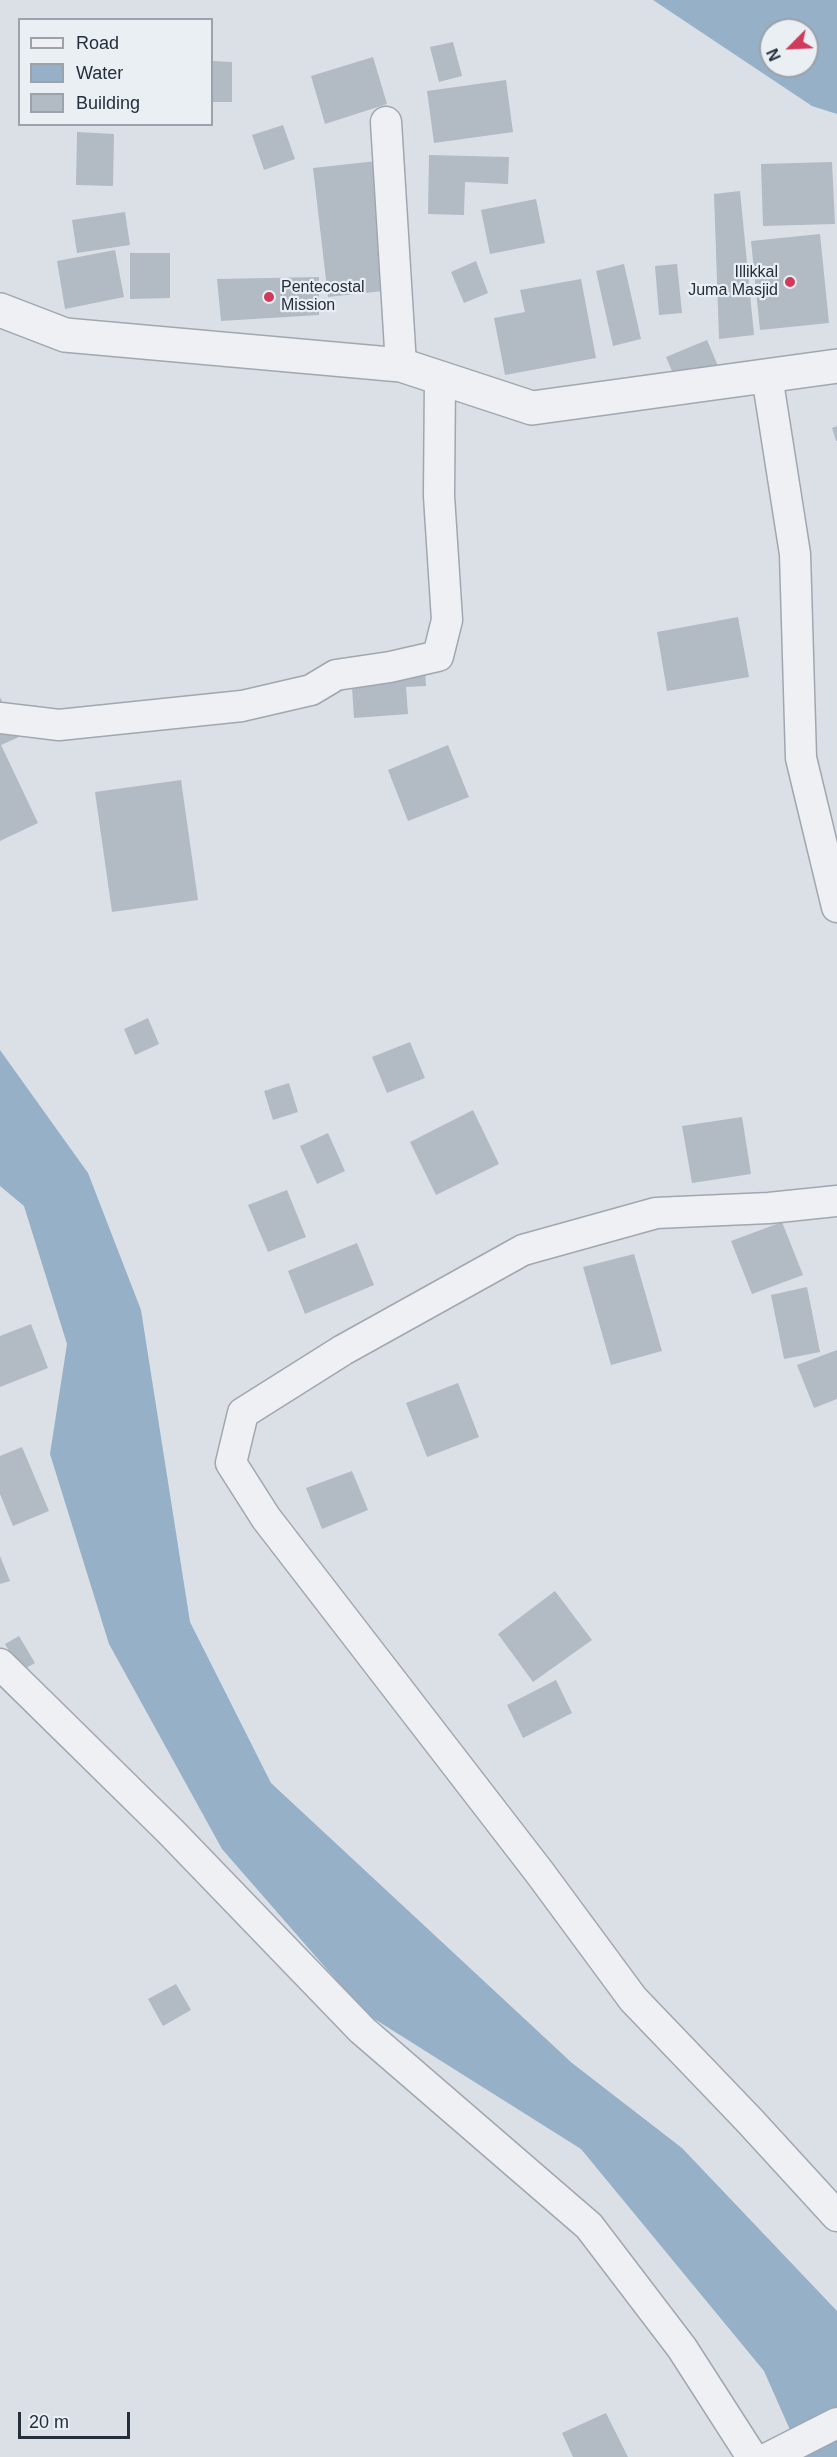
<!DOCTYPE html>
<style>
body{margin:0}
#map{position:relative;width:837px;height:2457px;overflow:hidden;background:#dbe0e6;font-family:Helvetica,sans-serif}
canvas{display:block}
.legend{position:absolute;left:18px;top:18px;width:195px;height:108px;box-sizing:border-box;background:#eaeff4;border:2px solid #9ba2aa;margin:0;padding:8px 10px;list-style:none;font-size:18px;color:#252f3c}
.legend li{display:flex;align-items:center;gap:12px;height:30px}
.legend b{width:30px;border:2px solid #9ba2aa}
.north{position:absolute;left:759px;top:18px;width:60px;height:60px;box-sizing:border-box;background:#eaeff4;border:2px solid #9ba2aa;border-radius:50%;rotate:246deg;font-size:16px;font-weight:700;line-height:24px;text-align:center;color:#252f3c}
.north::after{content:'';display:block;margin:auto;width:21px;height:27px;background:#d03b5b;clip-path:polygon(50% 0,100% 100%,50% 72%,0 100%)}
.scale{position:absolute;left:18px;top:2412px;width:112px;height:27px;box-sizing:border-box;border:3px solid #252f3c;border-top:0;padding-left:8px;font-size:18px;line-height:21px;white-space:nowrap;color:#252f3c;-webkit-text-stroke:4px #eaeff4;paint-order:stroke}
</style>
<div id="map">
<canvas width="837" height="2457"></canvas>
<ul class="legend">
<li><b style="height:8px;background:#eef0f4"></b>Road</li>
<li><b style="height:16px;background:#95b0c7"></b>Water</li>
<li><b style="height:16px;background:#b2bac3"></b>Building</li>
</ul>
<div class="north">N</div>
<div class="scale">20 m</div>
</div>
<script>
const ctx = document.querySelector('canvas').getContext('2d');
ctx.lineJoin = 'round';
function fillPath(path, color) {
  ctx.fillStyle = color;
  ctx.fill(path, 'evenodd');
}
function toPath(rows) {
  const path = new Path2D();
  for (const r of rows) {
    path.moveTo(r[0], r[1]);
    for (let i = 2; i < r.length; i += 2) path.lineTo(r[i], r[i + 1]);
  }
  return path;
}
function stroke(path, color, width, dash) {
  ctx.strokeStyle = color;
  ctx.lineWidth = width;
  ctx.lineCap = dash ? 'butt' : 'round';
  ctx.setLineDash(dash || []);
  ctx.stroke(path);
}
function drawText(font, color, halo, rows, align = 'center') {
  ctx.font = font + ' Helvetica,sans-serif';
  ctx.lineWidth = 4.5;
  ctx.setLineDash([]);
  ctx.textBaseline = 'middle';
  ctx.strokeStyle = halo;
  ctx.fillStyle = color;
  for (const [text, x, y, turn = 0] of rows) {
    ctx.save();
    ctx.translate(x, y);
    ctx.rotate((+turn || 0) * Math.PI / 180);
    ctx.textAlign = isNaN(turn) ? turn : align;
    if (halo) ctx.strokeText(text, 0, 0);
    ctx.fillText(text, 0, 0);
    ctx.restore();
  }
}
const water = toPath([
 [653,0,837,0,837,114,812,106],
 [771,30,807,30,807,66,771,66],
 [0,1050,88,1173,141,1310,190,1622,271,1783,572,2063,682,2148,837,2311,837,2457,802,2457,764,2371,581,2149,365,2013,222,1849,109,1644,50,1454,67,1344,24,1206,0,1186]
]);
const building = toPath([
 [453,42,462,76,439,82,430,47],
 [373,57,387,104,325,124,311,76],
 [212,61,232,62,232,102,212,102],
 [506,80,513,132,434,143,427,91],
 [283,125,295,159,264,170,252,135],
 [77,132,114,134,113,186,76,185],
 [429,155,509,157,508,184,465,182,464,215,428,214],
 [377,161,392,290,328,297,313,168],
 [832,162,835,224,763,226,761,164],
 [740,191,754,335,719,339,714,194],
 [536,199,545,243,490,254,481,210],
 [125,212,130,245,77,253,72,220],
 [820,234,829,323,760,330,751,241],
 [115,250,124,297,65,309,57,261],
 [130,253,170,253,170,298,130,299],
 [476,261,488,293,464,303,451,272],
 [624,264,641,339,613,346,596,271],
 [677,264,682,313,659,315,655,266],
 [319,277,319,315,221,321,217,279],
 [581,279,596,358,505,375,494,318,525,312,520,290],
 [707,340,724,380,683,397,666,357],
 [837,426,837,441,836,441,832,428],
 [738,617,749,677,667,691,657,632],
 [424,652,426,686,406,687,408,714,354,718,350,657],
 [0,697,19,737,1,745,38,823,0,841],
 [448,745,469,797,408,821,388,770],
 [181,780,198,900,112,912,95,792],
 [148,1018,159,1044,135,1055,124,1029],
 [410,1042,425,1078,387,1093,372,1057],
 [289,1083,298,1112,273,1120,264,1091],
 [473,1110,499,1164,436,1195,410,1142],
 [742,1117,751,1174,692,1183,682,1126],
 [328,1133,345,1171,317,1184,300,1146],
 [287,1190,306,1237,268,1252,248,1205],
 [782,1222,803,1275,752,1294,731,1241],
 [357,1243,374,1285,305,1314,288,1271],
 [634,1254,662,1351,611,1365,583,1267],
 [807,1287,820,1352,784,1359,771,1295],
 [31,1324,48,1368,0,1387,0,1336],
 [837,1350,837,1399,814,1408,797,1365],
 [458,1383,479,1437,427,1457,406,1403],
 [22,1447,49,1511,13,1526,0,1494,0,1456],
 [352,1471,368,1510,322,1529,306,1488],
 [0,1556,10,1581,0,1584],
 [555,1591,592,1640,533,1682,498,1634],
 [19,1636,35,1663,21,1671,5,1644],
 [556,1680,572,1713,523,1738,507,1705],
 [176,1984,191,2010,163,2026,148,1999],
 [606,2413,628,2457,573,2457,562,2433]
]);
const minor = toPath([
 [386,122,401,365],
 [767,376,795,554,801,758,837,907],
 [0,718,59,725,242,706,311,690,336,675,390,667,438,656,447,620,439,496,440,378],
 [837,1201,769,1208,656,1213,523,1250,343,1350,243,1413,231,1463,266,1518,540,1873,633,1999,749,2120,837,2216],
 [0,1664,171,1832,362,2030,589,2226,682,2348,752,2457],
 [770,2457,837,2423]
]);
const tertiary = toPath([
 [0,310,65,335,401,365,532,408,837,366]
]);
const markers = [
 [790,282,6,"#d03b5b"],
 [269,297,6,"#d03b5b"]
];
const poiNames = [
 ["Illikkal",778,273],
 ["Juma Masjid",778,291],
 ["Pentecostal",281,288,"left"],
 ["Mission",281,306,"left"]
];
fillPath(water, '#95b0c7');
fillPath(building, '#b2bac3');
stroke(minor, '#a1a7b0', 33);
stroke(tertiary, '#a1a7b0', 36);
stroke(minor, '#eef0f4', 30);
stroke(tertiary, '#eef0f4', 33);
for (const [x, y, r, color] of markers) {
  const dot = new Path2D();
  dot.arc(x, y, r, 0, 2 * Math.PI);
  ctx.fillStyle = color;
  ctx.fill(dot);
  stroke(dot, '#eaeff4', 2);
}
drawText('16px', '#252f3c', '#eaeff4', poiNames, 'right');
</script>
